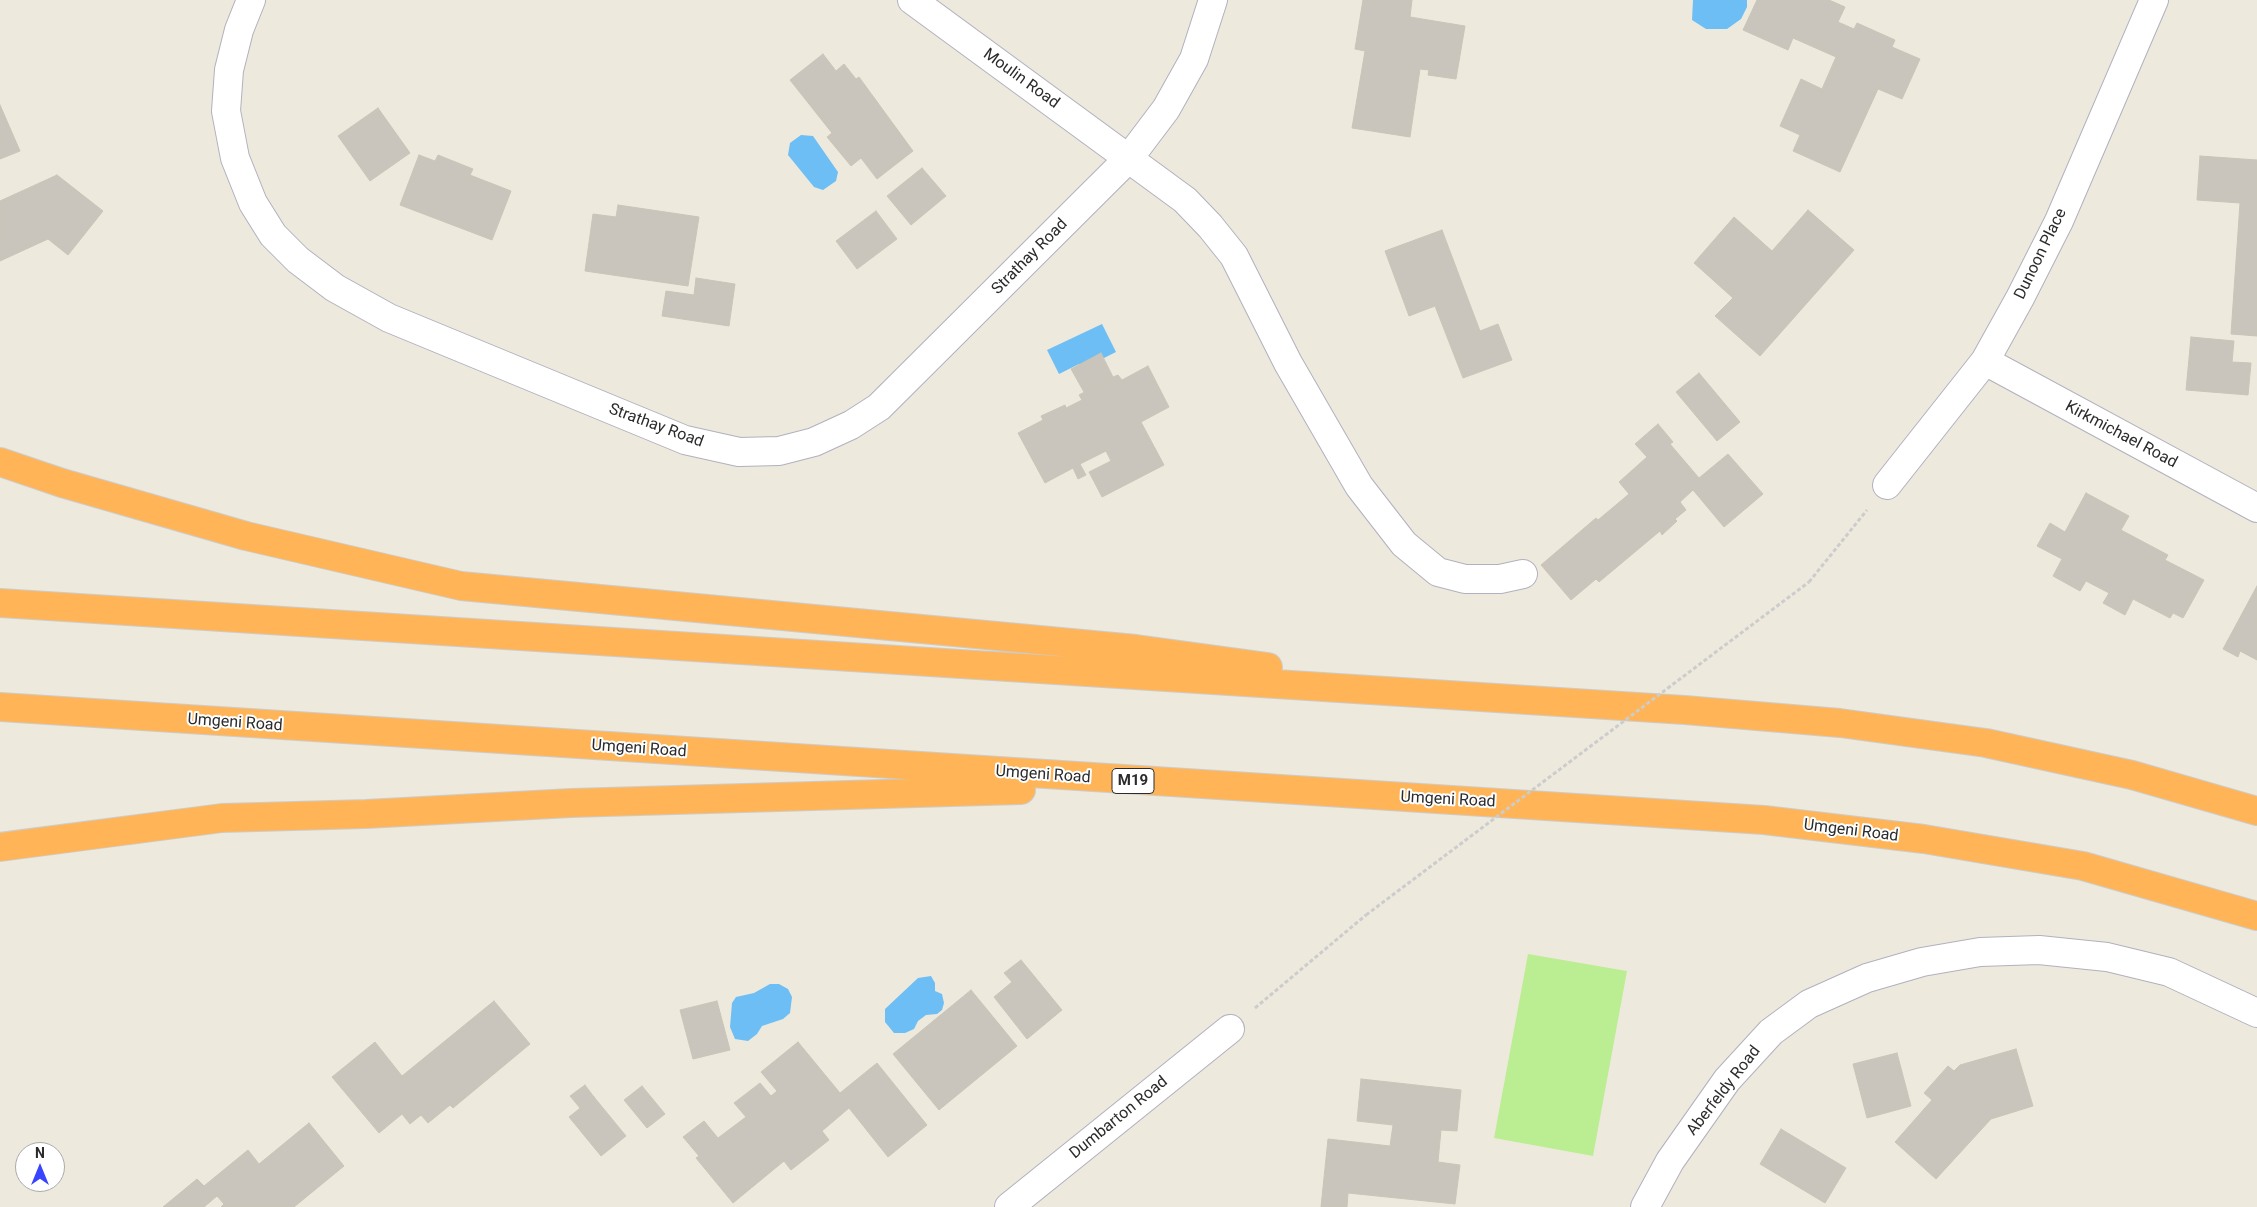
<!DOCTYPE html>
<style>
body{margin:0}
#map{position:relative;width:2257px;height:1207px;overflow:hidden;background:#eee9dd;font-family:Roboto,sans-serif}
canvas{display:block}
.north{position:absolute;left:15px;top:1142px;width:50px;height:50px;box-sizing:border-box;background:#fff;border:1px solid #aaa;border-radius:50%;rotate:0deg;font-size:14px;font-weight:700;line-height:20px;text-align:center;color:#2b2b2b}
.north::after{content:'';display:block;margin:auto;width:18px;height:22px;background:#3944ff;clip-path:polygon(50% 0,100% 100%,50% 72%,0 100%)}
</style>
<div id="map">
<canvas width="2257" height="1207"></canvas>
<div class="north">N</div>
</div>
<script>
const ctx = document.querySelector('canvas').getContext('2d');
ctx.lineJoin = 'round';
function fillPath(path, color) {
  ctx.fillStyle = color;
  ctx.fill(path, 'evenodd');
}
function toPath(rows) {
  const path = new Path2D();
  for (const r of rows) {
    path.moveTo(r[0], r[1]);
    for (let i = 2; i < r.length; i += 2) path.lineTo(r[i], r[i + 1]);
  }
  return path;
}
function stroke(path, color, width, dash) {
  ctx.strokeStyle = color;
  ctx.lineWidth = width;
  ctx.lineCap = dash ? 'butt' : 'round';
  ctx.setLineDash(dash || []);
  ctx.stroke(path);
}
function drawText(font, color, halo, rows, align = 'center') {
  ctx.font = font + ' Roboto,sans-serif';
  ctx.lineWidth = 4;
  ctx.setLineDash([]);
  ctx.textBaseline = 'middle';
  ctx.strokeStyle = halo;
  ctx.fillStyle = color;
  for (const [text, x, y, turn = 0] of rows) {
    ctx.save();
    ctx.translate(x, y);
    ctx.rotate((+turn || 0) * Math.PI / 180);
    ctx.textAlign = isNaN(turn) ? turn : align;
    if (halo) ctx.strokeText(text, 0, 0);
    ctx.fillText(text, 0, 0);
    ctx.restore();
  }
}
const pitch = toPath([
 [1528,954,1627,971,1593,1156,1494,1138]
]);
const water = toPath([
 [1693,0,1747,0,1747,7,1741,19,1727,29,1706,29,1692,20],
 [801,135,813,136,838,172,836,181,823,190,814,187,788,155,790,143],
 [1102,324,1116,352,1082,369,1079,364,1059,374,1047,350],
 [931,976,935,983,935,991,942,994,944,1003,942,1010,937,1014,926,1015,918,1021,914,1029,905,1033,894,1033,885,1022,885,1009,918,978],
 [770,984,779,984,788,989,792,997,790,1013,783,1019,762,1026,757,1034,748,1041,735,1039,730,1027,732,1003,736,997,754,993]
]);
const building = toPath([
 [1363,0,1412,0,1410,17,1465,26,1456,79,1428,75,1429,70,1420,69,1410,137,1352,128,1365,51,1355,49,1363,0],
 [1757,0,1829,0,1845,7,1838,22,1854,29,1857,23,1895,40,1892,47,1920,59,1902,99,1878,89,1840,172,1793,151,1800,135,1780,126,1801,79,1822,89,1836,57,1793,38,1788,50,1743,30,1757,0],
 [823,54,836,71,844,64,856,79,859,77,913,151,877,179,861,158,851,166,827,137,832,133,790,80,823,54],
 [0,105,20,151,0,159,0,105],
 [378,108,410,153,370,181,338,136,378,108],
 [419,155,435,161,438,155,473,169,470,175,511,191,492,240,400,205,419,155],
 [2200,156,2257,160,2257,336,2231,334,2240,203,2197,200,2200,156],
 [922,168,946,196,911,225,887,196,922,168],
 [57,175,103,211,68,255,48,239,0,261,0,201,57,175],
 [618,205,699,217,688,286,585,271,593,214,616,217,618,205],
 [1808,210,1854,250,1760,356,1715,316,1733,298,1694,263,1734,217,1772,251,1808,210],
 [876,211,897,239,857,269,836,241,876,211],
 [1442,230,1480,331,1498,324,1512,360,1463,378,1435,306,1409,316,1385,251,1442,230],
 [696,278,735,284,729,326,662,316,666,291,694,295,696,278],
 [2191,337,2234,341,2232,362,2251,363,2248,395,2186,390,2191,337],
 [1101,353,1113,377,1084,392,1071,369,1101,353],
 [1148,366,1169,407,1141,422,1164,465,1102,497,1089,472,1111,461,1106,451,1080,464,1086,475,1078,479,1073,468,1045,483,1018,433,1043,420,1041,416,1065,405,1066,408,1082,400,1079,395,1113,377,1118,375,1122,380,1148,366],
 [1699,373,1740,422,1717,441,1676,392,1699,373],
 [1658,424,1673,442,1670,444,1699,478,1728,454,1763,494,1724,527,1693,490,1680,502,1686,510,1675,519,1677,521,1662,535,1660,531,1599,582,1596,579,1571,600,1541,565,1596,518,1598,520,1629,494,1619,482,1647,457,1635,444,1658,424],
 [2086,493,2129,516,2121,530,2168,555,2165,560,2204,580,2183,618,2173,613,2170,618,2133,599,2125,615,2103,603,2109,593,2086,581,2080,591,2053,576,2062,559,2037,546,2050,523,2065,532,2086,493],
 [2257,586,2257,660,2240,651,2238,657,2223,649,2257,586],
 [1021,960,1062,1010,1027,1039,994,997,1012,982,1004,973,1021,960],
 [971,990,1017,1046,939,1110,893,1054,971,990],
 [494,1001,530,1044,453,1108,450,1105,428,1123,421,1115,410,1124,402,1114,379,1133,332,1077,375,1042,402,1076,494,1001],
 [717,1001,730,1050,693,1059,680,1010,717,1001],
 [798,1042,840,1093,877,1063,927,1125,888,1157,849,1108,822,1131,829,1140,791,1170,784,1161,733,1203,696,1158,699,1156,683,1137,704,1121,718,1138,746,1117,734,1103,760,1083,771,1096,777,1091,761,1072,798,1042],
 [2016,1049,2033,1106,1991,1119,1936,1179,1895,1142,1932,1100,1924,1093,1948,1066,1954,1071,1960,1065,2016,1049],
 [1897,1053,1911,1106,1867,1118,1853,1064,1897,1053],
 [1361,1079,1461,1090,1457,1131,1441,1130,1438,1162,1460,1165,1455,1204,1348,1193,1347,1207,1321,1207,1328,1139,1390,1146,1393,1125,1357,1121,1361,1079],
 [585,1085,594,1097,580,1108,570,1096,585,1085],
 [642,1086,665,1114,647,1128,624,1100,642,1086],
 [594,1097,626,1136,601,1156,569,1117,594,1097],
 [309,1123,344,1166,294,1207,221,1207,224,1204,217,1196,204,1207,163,1207,197,1179,204,1186,248,1150,259,1164,309,1123],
 [1781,1129,1846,1168,1825,1203,1760,1164,1781,1129]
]);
const path = toPath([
 [1809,582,1867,510],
 [1255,1008,1366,915]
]);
const minor = toPath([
 [251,0,239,30,229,70,226,111,235,158,253,203,273,235,298,260,335,288,389,318,685,440,739,452,779,451,814,442,851,425,879,407,1129,158,1166,109,1194,59,1213,0],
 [912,0,1185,200,1210,226,1234,256,1288,363,1359,486,1404,544,1438,572,1465,579,1500,579,1523,574],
 [1985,361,2257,508],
 [1887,485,1985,361,2020,298,2059,221,2154,0],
 [1009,1207,1230,1029],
 [1645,1207,1670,1161,1727,1080,1771,1032,1809,1004,1867,978,1922,962,1980,952,2039,950,2107,957,2169,972,2257,1013]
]);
const highway = toPath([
 [0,462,62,483,246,536,461,586,1136,649,1268,667],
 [0,603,1685,710,1840,723,1986,743,2132,775,2257,811],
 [0,707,1764,820,1924,839,2083,866,2257,916],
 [0,847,222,818,366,814,571,803,1021,790]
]);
const pathBridge = toPath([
 [1366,915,1809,582]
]);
const shields = [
 [1133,781,42]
];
const shieldNames = [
 ["M19",1133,781]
];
const streetNames = [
 ["Moulin Road",1021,79,36],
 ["Dunoon Place",2041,254,-64],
 ["Strathay Road",1030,257,-45],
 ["Strathay Road",656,426,20],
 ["Kirkmichael Road",2121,435,28],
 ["Umgeni Road",235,723,4],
 ["Umgeni Road",639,749,4],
 ["Umgeni Road",1043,775,4],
 ["Umgeni Road",1448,800,3],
 ["Umgeni Road",1851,831,7],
 ["Aberfeldy Road",1724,1091,-52],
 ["Dumbarton Road",1119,1118,-39]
];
fillPath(pitch, '#bbee93');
fillPath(water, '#6cbef4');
fillPath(building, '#c9c5bc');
stroke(building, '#c9c5b6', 1);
stroke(minor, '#b1b1bf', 30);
stroke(highway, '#ccc', 30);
stroke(path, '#ccc', 3, [4, 2.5]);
stroke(minor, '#fff', 28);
stroke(highway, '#ffb557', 28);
stroke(pathBridge, '#ccc', 3, [4, 2.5]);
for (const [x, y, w] of shields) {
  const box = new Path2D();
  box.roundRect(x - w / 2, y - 12.5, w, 25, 4);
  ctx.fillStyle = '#fff';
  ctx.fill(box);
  stroke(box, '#2b2b2b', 1);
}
drawText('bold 15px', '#2b2b2b', null, shieldNames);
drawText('16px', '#2b2b2b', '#fff', streetNames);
</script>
